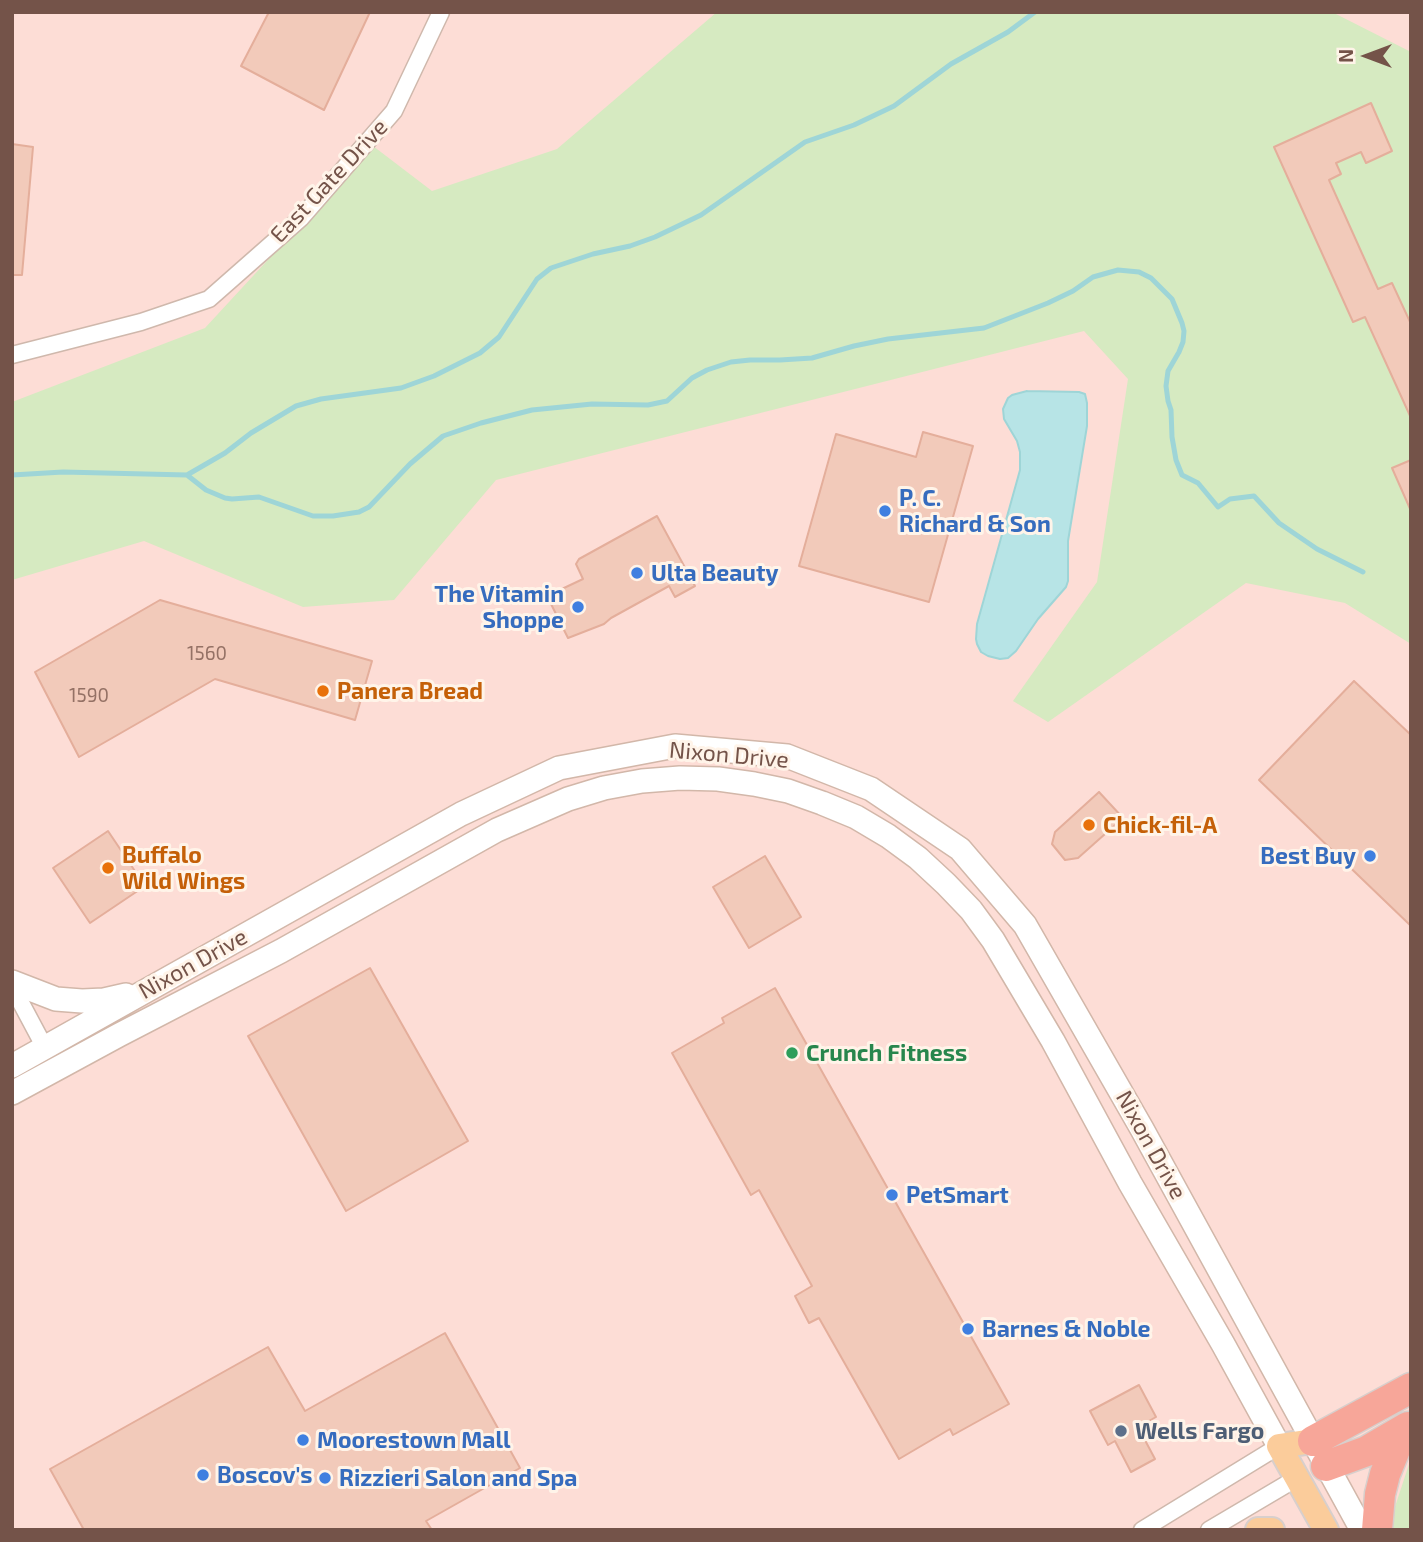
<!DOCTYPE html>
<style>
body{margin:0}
#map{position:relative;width:1423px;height:1542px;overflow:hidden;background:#fcefe3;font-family:"Exo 2",sans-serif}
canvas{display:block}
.frame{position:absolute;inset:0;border:14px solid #745349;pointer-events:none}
.north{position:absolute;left:1332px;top:21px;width:70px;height:70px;-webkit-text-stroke:5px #fff4e9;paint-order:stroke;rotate:270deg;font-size:19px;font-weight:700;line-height:28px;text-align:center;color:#745349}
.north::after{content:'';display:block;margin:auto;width:24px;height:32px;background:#745349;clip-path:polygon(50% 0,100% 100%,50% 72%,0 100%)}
</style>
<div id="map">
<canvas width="1423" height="1542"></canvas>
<div class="frame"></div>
<div class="north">N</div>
</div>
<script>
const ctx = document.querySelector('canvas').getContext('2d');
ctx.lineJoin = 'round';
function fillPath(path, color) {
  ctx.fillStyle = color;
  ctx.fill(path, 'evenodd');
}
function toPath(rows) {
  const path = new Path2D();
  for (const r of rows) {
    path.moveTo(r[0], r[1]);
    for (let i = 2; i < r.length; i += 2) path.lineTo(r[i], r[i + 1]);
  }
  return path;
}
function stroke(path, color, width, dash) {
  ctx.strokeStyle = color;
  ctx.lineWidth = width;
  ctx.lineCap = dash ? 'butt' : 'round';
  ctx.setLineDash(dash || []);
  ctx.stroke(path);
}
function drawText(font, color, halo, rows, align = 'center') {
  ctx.font = font + ' "Exo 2",sans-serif';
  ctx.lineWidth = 6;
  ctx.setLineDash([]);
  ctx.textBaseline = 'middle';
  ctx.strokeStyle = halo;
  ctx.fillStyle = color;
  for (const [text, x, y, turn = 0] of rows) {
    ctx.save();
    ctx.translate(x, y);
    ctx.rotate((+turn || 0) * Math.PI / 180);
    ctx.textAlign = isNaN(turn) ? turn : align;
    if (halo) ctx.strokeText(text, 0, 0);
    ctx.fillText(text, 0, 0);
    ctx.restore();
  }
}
const commercial = toPath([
 [12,12,1408,12,1411,18,1411,1530,12,1530]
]);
const green = toPath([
 [717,12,1332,12,1411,52,1411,644,1345,603,1246,583,1048,722,1013,701,1097,582,1128,379,1084,331,496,480,394,600,303,607,144,541,12,580,12,402,205,328,373,146,432,191,557,149],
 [1411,1458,1411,1530,1394,1530,1390,1522]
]);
const water = toPath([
 [1027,391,1079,392,1085,394,1087,403,1087,426,1068,541,1068,581,1066,587,1038,619,1016,651,1008,658,1000,659,988,656,981,652,977,644,976,639,977,624,1020,470,1020,452,1017,441,1004,419,1003,409,1008,398,1012,395,1027,391]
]);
const stream = toPath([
 [12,475,63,472,187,475,225,453,251,433,296,406,321,399,401,388,434,376,480,353,499,337,537,279,551,268,593,254,630,246,655,237,701,215,805,142,854,125,894,106,951,64,1008,32,1035,12],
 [187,475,206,490,225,498,232,499,259,497,313,516,333,516,359,512,369,507,410,464,443,436,481,423,532,410,592,404,648,405,667,401,692,378,707,370,731,362,750,360,780,360,812,358,854,346,888,339,984,328,1048,303,1073,291,1093,277,1118,270,1139,272,1151,278,1172,299,1182,323,1184,331,1183,342,1179,352,1168,371,1166,386,1168,401,1171,410,1172,437,1176,460,1182,475,1198,483,1218,507,1230,499,1254,496,1279,523,1317,549,1363,572]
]);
const building = toPath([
 [269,12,370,12,324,110,241,66,269,12],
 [1371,103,1392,151,1366,163,1361,152,1336,163,1341,174,1329,180,1378,289,1392,283,1411,324,1411,418,1365,317,1353,322,1274,147,1371,103],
 [12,144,33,147,22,275,12,275,12,144],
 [923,432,973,446,929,602,799,566,836,434,916,457,923,432],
 [1411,460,1411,511,1392,468,1411,460],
 [657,516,695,586,675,597,669,586,611,618,604,624,568,638,547,596,583,579,576,564,579,559,657,516],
 [160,600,372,661,355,720,215,679,79,757,35,672,160,600],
 [1354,681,1411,735,1411,926,1259,780,1354,681],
 [1099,792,1123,818,1078,858,1065,860,1052,844,1055,832,1099,792],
 [108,831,145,886,90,923,53,868,108,831],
 [765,856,801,917,749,948,713,887,765,856],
 [370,968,468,1141,346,1211,248,1036,370,968],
 [775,988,1009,1404,953,1435,950,1429,899,1459,819,1318,809,1323,795,1296,812,1286,759,1190,751,1195,672,1053,724,1023,722,1018,775,988],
 [445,1333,520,1468,426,1521,432,1530,84,1530,50,1469,268,1347,305,1411,445,1333],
 [1139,1385,1156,1417,1138,1427,1155,1459,1131,1472,1115,1441,1108,1445,1090,1411,1139,1385]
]);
const street = toPath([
 [12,355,141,322,209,299,301,218,394,111,441,12],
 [12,986,45,1048],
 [1142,1530,1279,1446],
 [1209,1530,1297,1478]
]);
const secondary = toPath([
 [12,982,56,999,82,1001,104,1000,126,995],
 [12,1066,461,814,559,768,675,746,787,756,871,789,960,849,1025,925,1142,1129,1362,1530],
 [12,1093,119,1035,281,951,497,830,568,799,604,788,642,781,680,778,718,779,754,784,788,791,822,803,856,817,888,836,918,858,946,884,971,910,993,940,1053,1041,1130,1183,1223,1344,1279,1446]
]);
const primary = toPath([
 [1313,1441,1279,1446,1326,1530],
 [1258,1530,1272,1530]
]);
const highway = toPath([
 [1313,1441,1411,1388],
 [1326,1466,1367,1451,1408,1427],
 [1377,1530,1380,1494,1385,1474,1403,1430]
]);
const markers = [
 [885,511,7,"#3f7fe0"],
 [637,573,7,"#3f7fe0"],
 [578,607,7,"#3f7fe0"],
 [323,691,7,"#e8710a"],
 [1089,825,7,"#e8710a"],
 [1370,856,7,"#3f7fe0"],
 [108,868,7,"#e8710a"],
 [792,1053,7,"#2e9e5b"],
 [892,1195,7,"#3f7fe0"],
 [968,1329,7,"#3f7fe0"],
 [1121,1431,7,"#5c6f8a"],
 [303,1440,7,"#3f7fe0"],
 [203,1475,7,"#3f7fe0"],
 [325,1478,7,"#3f7fe0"]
];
const numberNames = [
 ["1560",207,654],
 ["1590",89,696]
];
const streetNames = [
 ["East Gate Drive",329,181,-47],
 ["Nixon Drive",729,755,5],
 ["Nixon Drive",193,964,-29],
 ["Nixon Drive",1151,1145,61]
];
const shopNames = [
 ["P. C.",899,498],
 ["Richard & Son",899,524],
 ["Ulta Beauty",651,573],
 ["The Vitamin",564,594,"right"],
 ["Shoppe",564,620,"right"],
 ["Best Buy",1356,856,"right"],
 ["PetSmart",906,1195],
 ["Barnes & Noble",982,1329],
 ["Moorestown Mall",317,1440],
 ["Boscov's",217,1475],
 ["Rizzieri Salon and Spa",339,1478]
];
const foodNames = [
 ["Panera Bread",337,691],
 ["Chick-fil-A",1103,825],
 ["Buffalo",122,855],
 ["Wild Wings",122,881]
];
const leisureNames = [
 ["Crunch Fitness",806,1053]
];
const serviceNames = [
 ["Wells Fargo",1135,1431]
];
fillPath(commercial, '#fdddd6');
fillPath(green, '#d6eac1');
fillPath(water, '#b7e4e6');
stroke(water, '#9ed5d7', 2);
stroke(stream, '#9ed5d7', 5);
fillPath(building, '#f2caba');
stroke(building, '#e4ae9b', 2);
stroke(street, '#cfb8ac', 19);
stroke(secondary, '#d2b7a9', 26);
stroke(primary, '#d8cfcc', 28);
stroke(highway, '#d8cfcc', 33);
stroke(street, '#fff', 16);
stroke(secondary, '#fff', 23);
stroke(primary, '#fbcc9b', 24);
stroke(highway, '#f7a699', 30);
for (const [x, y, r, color] of markers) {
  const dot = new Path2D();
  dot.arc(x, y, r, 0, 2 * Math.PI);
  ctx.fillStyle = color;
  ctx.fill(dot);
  stroke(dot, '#fff4e9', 2.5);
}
drawText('19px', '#947165', null, numberNames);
drawText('23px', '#745349', '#fff4e9', streetNames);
drawText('bold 23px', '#366cbe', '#fff4e9', shopNames, 'left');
drawText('bold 23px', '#c56008', '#fff4e9', foodNames, 'left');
drawText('bold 23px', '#27864d', '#fff4e9', leisureNames, 'left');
drawText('bold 23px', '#4e5e75', '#fff4e9', serviceNames, 'left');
</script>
